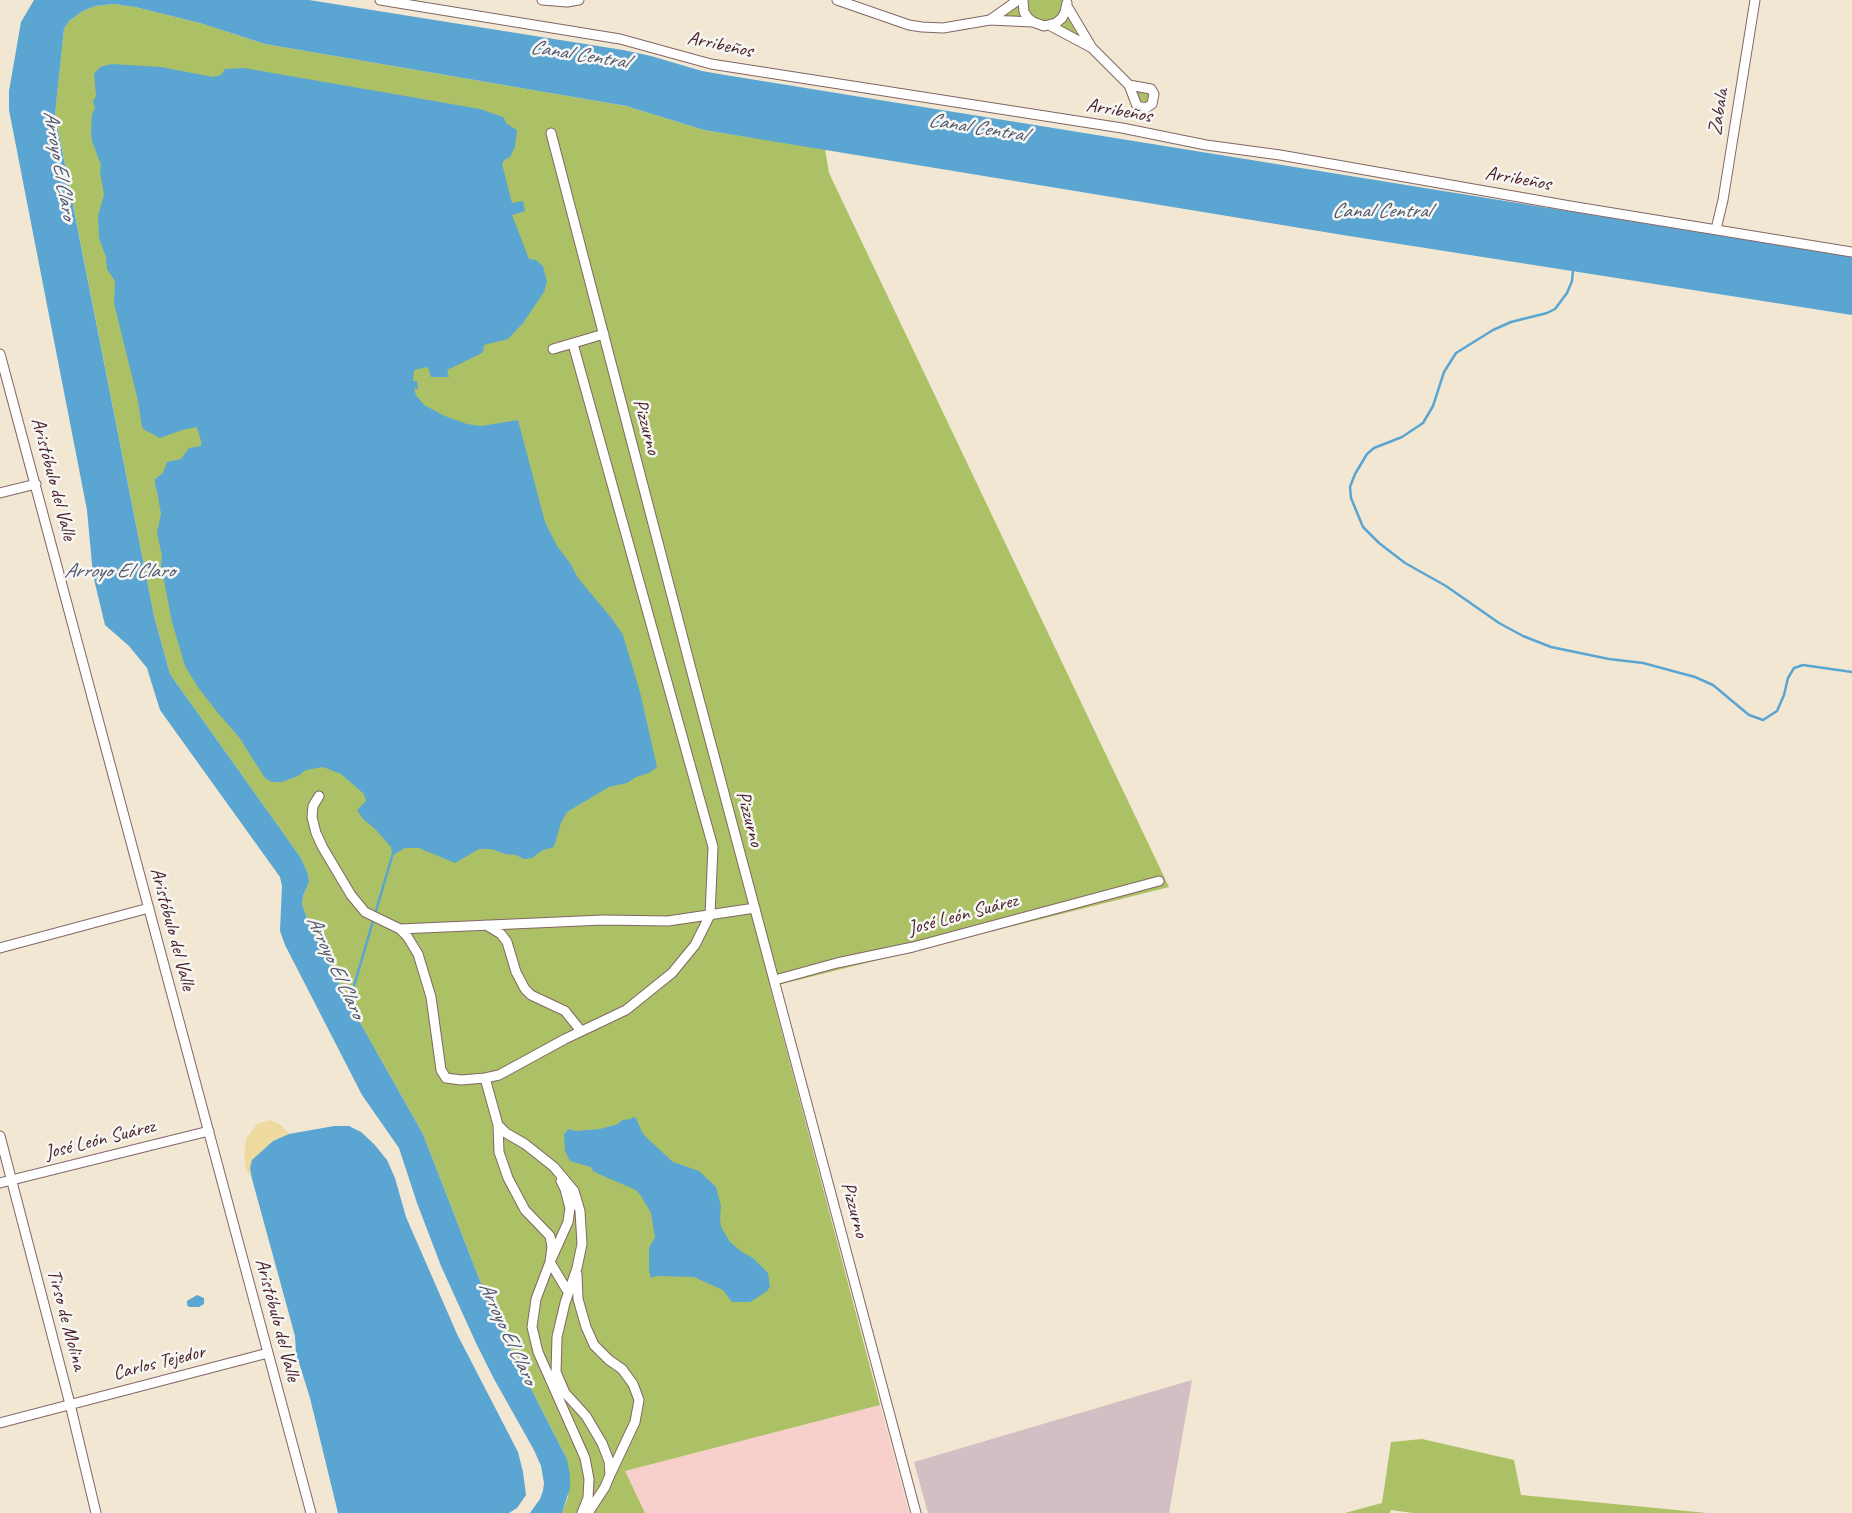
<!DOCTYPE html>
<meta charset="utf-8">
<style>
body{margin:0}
canvas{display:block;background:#f1e7d2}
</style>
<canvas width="1852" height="1513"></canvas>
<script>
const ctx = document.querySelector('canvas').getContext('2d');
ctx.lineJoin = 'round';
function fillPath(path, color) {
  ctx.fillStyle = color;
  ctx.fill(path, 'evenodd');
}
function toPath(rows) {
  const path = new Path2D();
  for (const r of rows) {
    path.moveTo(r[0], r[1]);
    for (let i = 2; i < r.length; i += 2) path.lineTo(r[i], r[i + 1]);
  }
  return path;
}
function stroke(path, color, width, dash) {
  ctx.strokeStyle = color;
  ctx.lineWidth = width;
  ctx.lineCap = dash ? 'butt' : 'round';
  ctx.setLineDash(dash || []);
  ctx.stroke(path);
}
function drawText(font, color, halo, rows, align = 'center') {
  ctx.font = font + ' Caveat,sans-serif';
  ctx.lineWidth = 5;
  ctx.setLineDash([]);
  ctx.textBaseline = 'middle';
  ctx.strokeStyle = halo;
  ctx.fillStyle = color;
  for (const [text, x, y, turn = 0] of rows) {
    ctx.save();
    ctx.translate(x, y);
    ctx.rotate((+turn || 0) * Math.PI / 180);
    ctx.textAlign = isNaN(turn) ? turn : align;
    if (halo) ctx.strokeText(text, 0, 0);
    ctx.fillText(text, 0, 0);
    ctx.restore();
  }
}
const built = toPath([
 [880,1405,909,1513,645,1513,624,1471]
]);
const industrial = toPath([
 [1192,1380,1169,1513,928,1513,914,1462]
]);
const green = toPath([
 [1027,0,1062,0,1063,5,1059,17,1042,24,1028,14],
 [114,4,135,7,200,23,265,44,626,106,704,130,825,149,829,173,1169,887,770,987,880,1405,625,1471,645,1513,562,1513,568,1497,567,1459,507,1342,478,1276,423,1134,353,1010,310,927,302,904,303,896,309,882,308,874,301,858,170,674,154,616,55,113,64,29,69,21,83,11,95,6],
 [1018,6,1022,20,1001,18],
 [1068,18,1079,37,1061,27],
 [1139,90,1146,90,1150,94,1150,100,1146,104,1141,105,1135,94],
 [1422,1439,1514,1460,1521,1495,1707,1513,1413,1513,1391,1510,1390,1513,1345,1513,1382,1503,1391,1442]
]);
const sand = toPath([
 [270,1120,281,1125,289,1134,273,1141,252,1160,250,1168,252,1179,246,1169,244,1157,246,1139,257,1124]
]);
const water = toPath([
 [34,0,309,0,623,50,651,56,702,71,725,75,1852,257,1852,315,1349,236,704,130,626,106,265,44,200,23,135,7,114,4,95,6,83,11,69,21,64,29,55,114,154,616,170,674,301,858,308,874,309,882,303,896,302,904,310,927,353,1010,423,1134,478,1276,507,1342,567,1459,570,1475,570,1488,562,1513,530,1513,540,1499,543,1491,544,1483,541,1466,534,1450,494,1379,476,1343,441,1266,417,1203,399,1148,362,1095,285,945,280,931,282,886,280,877,160,710,147,668,129,646,105,625,93,575,87,510,9,110,9,91,21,22],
 [112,64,161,67,213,77,221,75,225,69,244,68,480,109,503,117,507,124,517,130,515,147,510,157,504,160,502,164,512,203,523,201,525,211,512,215,529,259,536,260,543,266,547,282,544,292,523,323,508,339,484,345,483,352,480,354,447,370,449,377,431,377,428,367,414,370,413,381,417,381,418,389,414,389,416,395,424,405,445,416,467,424,481,426,518,420,545,522,557,546,570,563,578,578,613,620,623,635,640,692,657,767,649,773,636,777,627,783,609,787,567,812,561,823,554,847,543,850,532,858,524,859,516,855,505,854,491,849,479,849,455,863,419,848,405,848,395,854,392,853,391,847,384,839,374,828,363,819,357,810,366,801,364,794,341,774,323,767,306,770,298,776,282,782,272,782,265,778,239,737,218,713,197,686,185,666,172,622,161,565,162,556,157,533,161,514,157,491,155,485,155,479,163,473,167,462,181,459,189,448,201,446,201,441,197,427,182,430,160,438,145,430,142,427,138,401,114,303,115,281,107,269,106,257,99,238,98,216,104,195,100,171,101,165,92,141,91,133,92,114,95,108,93,101,96,96,94,74,100,67],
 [633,1117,636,1118,642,1132,648,1139,673,1162,699,1171,716,1187,721,1206,720,1218,721,1227,730,1242,742,1252,753,1258,768,1273,770,1287,766,1292,750,1302,732,1302,723,1290,694,1277,656,1276,651,1278,649,1270,649,1248,655,1237,651,1213,641,1196,636,1190,601,1175,593,1171,591,1167,570,1161,565,1151,564,1134,569,1129,576,1131,600,1129,618,1124,622,1120,631,1119],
 [334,1126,349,1126,361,1132,374,1144,387,1160,395,1178,406,1217,457,1334,518,1452,523,1472,526,1495,517,1508,509,1513,338,1513,310,1398,296,1353,295,1336,252,1179,250,1168,252,1160,273,1141,289,1134],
 [197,1295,204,1298,204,1304,199,1307,189,1307,187,1305,187,1301]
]);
const stream = toPath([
 [1573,270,1572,281,1567,293,1555,309,1547,313,1511,322,1493,330,1456,353,1444,372,1433,406,1423,423,1402,437,1374,448,1367,454,1355,474,1350,487,1351,498,1363,527,1379,543,1405,563,1446,586,1499,623,1523,636,1551,647,1609,659,1643,663,1695,677,1713,685,1749,715,1763,720,1777,711,1784,695,1788,678,1794,668,1803,665,1852,672],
 [349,1003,393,853]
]);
const minor = toPath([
 [380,0,620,39,711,64,1122,128,1206,145,1280,155,1570,206,1852,252],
 [542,0,567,2,579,0],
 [837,0,909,25,922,27,943,28,990,20],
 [1018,0,990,20,1033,22],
 [1023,0,1024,12,1028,18,1033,22,1044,26,1056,23,1062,18,1065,12,1067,3],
 [1049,25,1092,48,1067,6],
 [1092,48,1129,85],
 [1129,85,1151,89,1154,94,1152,104,1146,108,1137,106,1129,85],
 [551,133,691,669,916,1513],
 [1716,229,1723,200,1755,0],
 [553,349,604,334],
 [0,354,311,1513],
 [0,493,36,484],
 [319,796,313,806,312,817,316,833,323,848,351,895,365,912,400,929,603,920,668,921,755,908],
 [486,925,501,934,507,942,516,972,525,989,531,995,565,1011,581,1031],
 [400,929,407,936,418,954,431,997,441,1070,446,1078,461,1080,485,1078,499,1075,565,1039,626,1010,672,973,695,945,710,915,713,847,573,344],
 [0,948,149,908],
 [775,980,837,963,913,947,1159,881],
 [485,1078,498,1125,506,1133,525,1144,554,1167,574,1191,580,1211,582,1244,577,1268,565,1303,557,1337,556,1372,565,1393,586,1416,602,1443,609,1461,610,1475,605,1487,588,1513],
 [498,1125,499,1152,508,1178,525,1210,550,1236,552,1247,550,1262,536,1299,532,1327,538,1352,585,1458,589,1479,588,1498,582,1513],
 [0,1136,70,1404,96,1513],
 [561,1181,565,1189,570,1208,568,1222,550,1262,568,1292],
 [0,1183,209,1131],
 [577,1274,578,1299,586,1327,594,1345,609,1360,622,1369,633,1384,639,1400,635,1422,611,1473],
 [0,1423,268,1353]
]);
const streetNames = [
 ["Arribeños",720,45,12],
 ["Arribeños",1119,111,10],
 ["Zabala",1719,112,-81],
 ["Arribeños",1518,179,10],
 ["Pizzurno",646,427,75],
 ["Aristóbulo del Valle",53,479,75],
 ["Pizzurno",749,819,75],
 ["José León Suárez",963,915,-15],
 ["Aristóbulo del Valle",172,929,75],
 ["José León Suárez",100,1140,-14],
 ["Pizzurno",854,1210,75],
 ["Tirso de Molina",66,1320,75],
 ["Aristóbulo del Valle",277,1320,75],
 ["Carlos Tejedor",159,1363,-14]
];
const waterNames = [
 ["Canal Central",579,55,9],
 ["Canal Central",977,128,9],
 ["Arroyo El Claro",59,165,80],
 ["Canal Central",1381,211],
 ["Arroyo El Claro",119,571],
 ["Arroyo El Claro",335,967,65],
 ["Arroyo El Claro",507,1333,65]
];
fillPath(built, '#f7d0cc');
fillPath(industrial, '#d2bec3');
fillPath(green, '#acc165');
fillPath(sand, '#eeda9e');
fillPath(water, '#5ba5d3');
stroke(stream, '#5ba5d3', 2.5);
stroke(minor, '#846565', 11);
stroke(minor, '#fff', 9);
drawText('20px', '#4a1f2b', '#f6f6f2', streetNames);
drawText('italic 21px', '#51556e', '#f6f6f2', waterNames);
</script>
